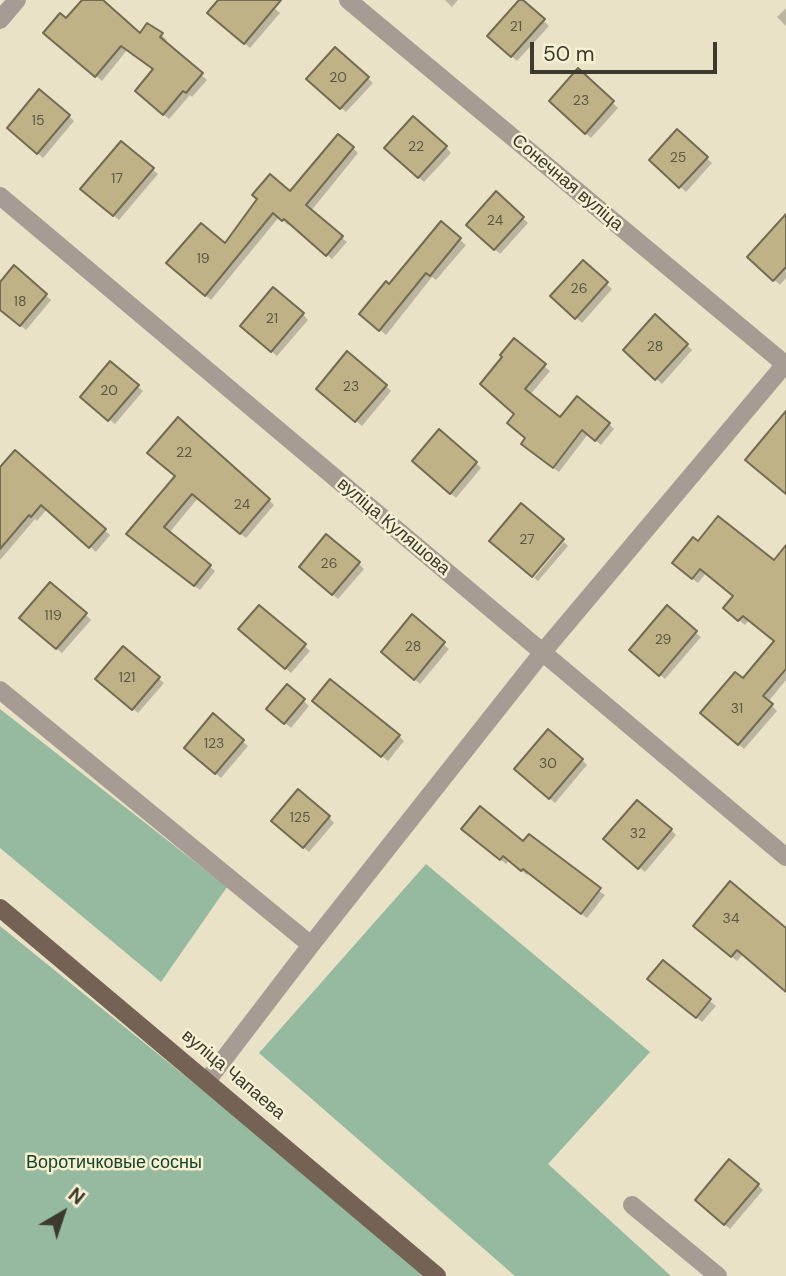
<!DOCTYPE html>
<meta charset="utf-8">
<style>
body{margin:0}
#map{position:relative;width:786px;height:1276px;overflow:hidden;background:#eae2c6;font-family:"DM Sans",sans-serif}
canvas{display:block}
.north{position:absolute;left:28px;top:1178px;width:70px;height:70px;-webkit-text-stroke:5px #f7f0d3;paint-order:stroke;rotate:39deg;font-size:19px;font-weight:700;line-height:28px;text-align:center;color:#3c392e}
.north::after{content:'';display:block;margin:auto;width:24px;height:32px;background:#3c392e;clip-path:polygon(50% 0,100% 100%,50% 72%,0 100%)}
.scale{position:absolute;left:530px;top:42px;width:187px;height:32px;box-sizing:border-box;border:4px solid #3c392e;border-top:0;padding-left:9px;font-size:21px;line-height:24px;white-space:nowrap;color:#3c392e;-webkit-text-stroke:5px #f7f0d3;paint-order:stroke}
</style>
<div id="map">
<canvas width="786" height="1276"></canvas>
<div class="north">N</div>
<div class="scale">50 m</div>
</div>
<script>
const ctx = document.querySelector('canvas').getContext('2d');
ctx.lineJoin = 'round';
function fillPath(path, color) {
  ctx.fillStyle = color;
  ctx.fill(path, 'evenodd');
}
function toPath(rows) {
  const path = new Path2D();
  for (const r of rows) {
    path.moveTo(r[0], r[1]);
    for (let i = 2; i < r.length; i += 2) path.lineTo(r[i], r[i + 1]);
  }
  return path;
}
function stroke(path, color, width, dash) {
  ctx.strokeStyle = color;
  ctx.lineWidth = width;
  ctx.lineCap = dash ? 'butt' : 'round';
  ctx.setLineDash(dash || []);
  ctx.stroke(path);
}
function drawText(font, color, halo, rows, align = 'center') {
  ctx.font = font + ' "DM Sans",sans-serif';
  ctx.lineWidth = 5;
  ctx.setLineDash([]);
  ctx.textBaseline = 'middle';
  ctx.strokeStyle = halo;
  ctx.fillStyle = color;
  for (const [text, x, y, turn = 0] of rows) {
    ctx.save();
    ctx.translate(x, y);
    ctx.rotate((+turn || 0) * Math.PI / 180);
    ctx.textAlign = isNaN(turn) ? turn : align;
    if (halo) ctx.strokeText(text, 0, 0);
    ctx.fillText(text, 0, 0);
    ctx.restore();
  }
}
const green = toPath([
 [0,709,227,887,161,982,0,848],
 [426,864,650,1052,548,1164,671,1276,515,1276,259,1053],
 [0,926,374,1229,426,1276,0,1276]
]);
const shadow = toPath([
 [84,0,100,0,140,35,147,25,162,35,167,40,165,43,207,80,192,97,190,95,169,119,142,96,155,70,127,50,102,81,76,59,66,21],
 [220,0,265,0,280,13,250,48,215,18],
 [445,0,458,0,452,7],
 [521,0,549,26,517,61,489,35],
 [786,8,786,26,777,17],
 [335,49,373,83,346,112,314,84],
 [578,71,618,108,591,138,551,101],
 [69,116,74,121,43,158,14,133],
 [677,132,712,163,686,192,651,160],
 [446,147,451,153,424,182,387,148],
 [353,148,358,153,311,211,347,242,332,259,290,223,288,225,279,217,211,300,174,268,225,245],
 [152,169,158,174,119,220,88,194],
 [496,194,528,223,500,254,468,225],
 [441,224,466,245,436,280,432,277,386,335,367,319,389,286],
 [786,236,786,278,780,285,749,257],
 [583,262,612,289,582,323,552,296],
 [14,268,51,300,26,330,0,308,0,285],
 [303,314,308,320,277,356,248,331],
 [687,345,692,350,662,384,625,350],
 [544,366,550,371,530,395,560,420,609,424,614,429,601,445,588,434,559,472,528,449,527,439,516,414,487,390],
 [137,386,143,391,115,424,82,397],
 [386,386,391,391,362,426,324,394],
 [15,452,110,535,96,552,47,509,37,521,35,519,0,560,0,469],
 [476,463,481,468,456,498,419,466],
 [177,477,269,500,274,505,246,538,198,498,169,533,215,571,200,590,133,539],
 [564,542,568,546,538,581,534,578],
 [698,544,774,563,786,568,786,680,768,702,777,711,744,749,708,719,776,642,749,620,745,625,730,613,735,597,706,573,698,583,679,568],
 [359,564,364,569,338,599,306,572],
 [86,615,91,620,62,653,27,624],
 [412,617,449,649,420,684,388,657],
 [695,632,701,637,665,679,637,655],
 [246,634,305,646,310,651,291,673],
 [158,678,164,683,138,713,103,684],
 [288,686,309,706,291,728,274,714],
 [320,706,399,736,404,741,388,761],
 [213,716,248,746,221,778,192,753],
 [582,760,587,765,555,803,521,774],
 [329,817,334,823,309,852,279,826],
 [671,830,676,835,645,872,611,844],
 [469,834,523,844,605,895,587,918,529,873,527,875,509,860,506,864],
 [786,930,786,990,743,954,737,961,701,931],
 [663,962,716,1006,702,1022,655,984],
 [758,1185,763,1190,730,1229,702,1205]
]);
const building = toPath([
 [82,0,103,0,140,33,147,23,163,33,160,37,203,73,186,93,183,91,163,115,135,91,153,69,121,46,95,77,43,33,60,13,66,18,82,0],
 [218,0,281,0,244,44,207,13,218,0],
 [519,0,523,0,545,19,511,57,487,36,519,0],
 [335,47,369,77,340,109,306,79,335,47],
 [578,68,614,101,585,134,549,101,578,68],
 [39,89,70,115,37,154,7,128,39,89],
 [413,116,447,146,418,178,384,148,413,116],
 [677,129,708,157,679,188,649,160,677,129],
 [338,134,354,147,306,205,343,236,326,256,284,219,282,221,273,213,205,296,166,263,201,223,225,243,257,199,252,195,270,174,290,191,338,134],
 [121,141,154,168,113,216,80,189,121,141],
 [496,191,524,217,494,250,466,225,496,191],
 [786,214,786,267,773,281,747,257,786,214],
 [441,221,461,238,430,276,426,273,379,331,359,314,386,281,389,284,441,221],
 [583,260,608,282,575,319,550,296,583,260],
 [14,265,47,294,20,326,0,310,0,282,14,265],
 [273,287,304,313,271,352,240,326,273,287],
 [655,314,688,344,655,380,623,350,655,314],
 [514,338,546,364,525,389,560,417,577,396,610,423,595,441,582,430,553,468,521,444,525,438,507,423,514,414,480,384,502,357,500,355,514,338],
 [347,351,387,385,355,422,316,389,347,351],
 [110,361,139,385,108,421,80,397,110,361],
 [786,411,786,494,745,460,786,411],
 [178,417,270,499,240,534,192,494,164,527,211,565,194,586,126,534,175,476,147,453,178,417],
 [439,429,477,462,450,494,412,461,439,429],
 [15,450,106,529,89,548,41,505,31,517,29,515,0,549,0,467,15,450],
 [521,503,564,539,532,577,489,541,521,503],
 [718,516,774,560,786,545,786,669,763,696,773,704,738,745,700,713,735,672,743,678,774,641,743,616,738,621,723,608,733,596,700,569,692,579,672,563,693,537,698,541,718,516],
 [326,534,360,562,332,595,299,567,326,534],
 [50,582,87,613,56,649,19,618,50,582],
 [259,605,306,644,285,669,238,629,259,605],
 [667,605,697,631,659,676,629,650,667,605],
 [412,614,445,642,414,680,381,652,412,614],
 [123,646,160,677,132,710,95,679,123,646],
 [330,679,400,735,381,757,312,701,330,679],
 [287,684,305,699,284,724,266,709,287,684],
 [213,713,244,740,215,774,184,748,213,713],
 [548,729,583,759,549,799,514,769,548,729],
 [298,789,330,816,303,848,271,821,298,789],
 [637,800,672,829,638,869,603,839,637,800],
 [480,806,523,841,529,834,601,888,581,914,523,869,521,871,503,856,500,860,461,829,480,806],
 [730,881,786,928,786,992,737,950,731,957,693,926,730,881],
 [663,960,711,999,696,1018,647,979,663,960],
 [729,1159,759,1184,724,1225,695,1200,729,1159]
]);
const minor = toPath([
 [348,0,786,365],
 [0,20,17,0],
 [0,196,786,857],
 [0,690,311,945],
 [207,1081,311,945,542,653,786,363],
 [632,1205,718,1276]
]);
const major = toPath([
 [0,908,437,1276]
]);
const numberNames = [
 ["21",516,27],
 ["20",338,78],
 ["23",581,101],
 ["15",38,121],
 ["22",416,147],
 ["25",678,158],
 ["17",117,179],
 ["24",495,221],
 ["19",203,259],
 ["26",579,289],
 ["18",20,302],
 ["21",272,319],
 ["28",655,347],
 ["23",351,387],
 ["20",109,391],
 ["22",184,453],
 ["24",242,505],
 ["27",527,540],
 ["26",329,564],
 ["119",53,616],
 ["29",663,640],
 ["28",413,647],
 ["121",127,678],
 ["31",737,709],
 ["123",214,744],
 ["30",548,764],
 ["125",300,818],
 ["32",638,834],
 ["34",731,919]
];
const streetNames = [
 ["Сонечная вуліца",567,183,40],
 ["вуліца Куляшова",393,527,40],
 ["вуліца Чапаева",233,1075,40]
];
const parkNames = [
 ["Воротичковые сосны",114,1163]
];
fillPath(green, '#96baa0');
fillPath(shadow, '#0003');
fillPath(building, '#beb286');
stroke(building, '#736c53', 2);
stroke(minor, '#a79c94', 18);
stroke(major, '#746254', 18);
drawText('14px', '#5c5744', null, numberNames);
drawText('18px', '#3c392e', '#f7f0d3', streetNames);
drawText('18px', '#134427', '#f7f0d3', parkNames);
</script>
